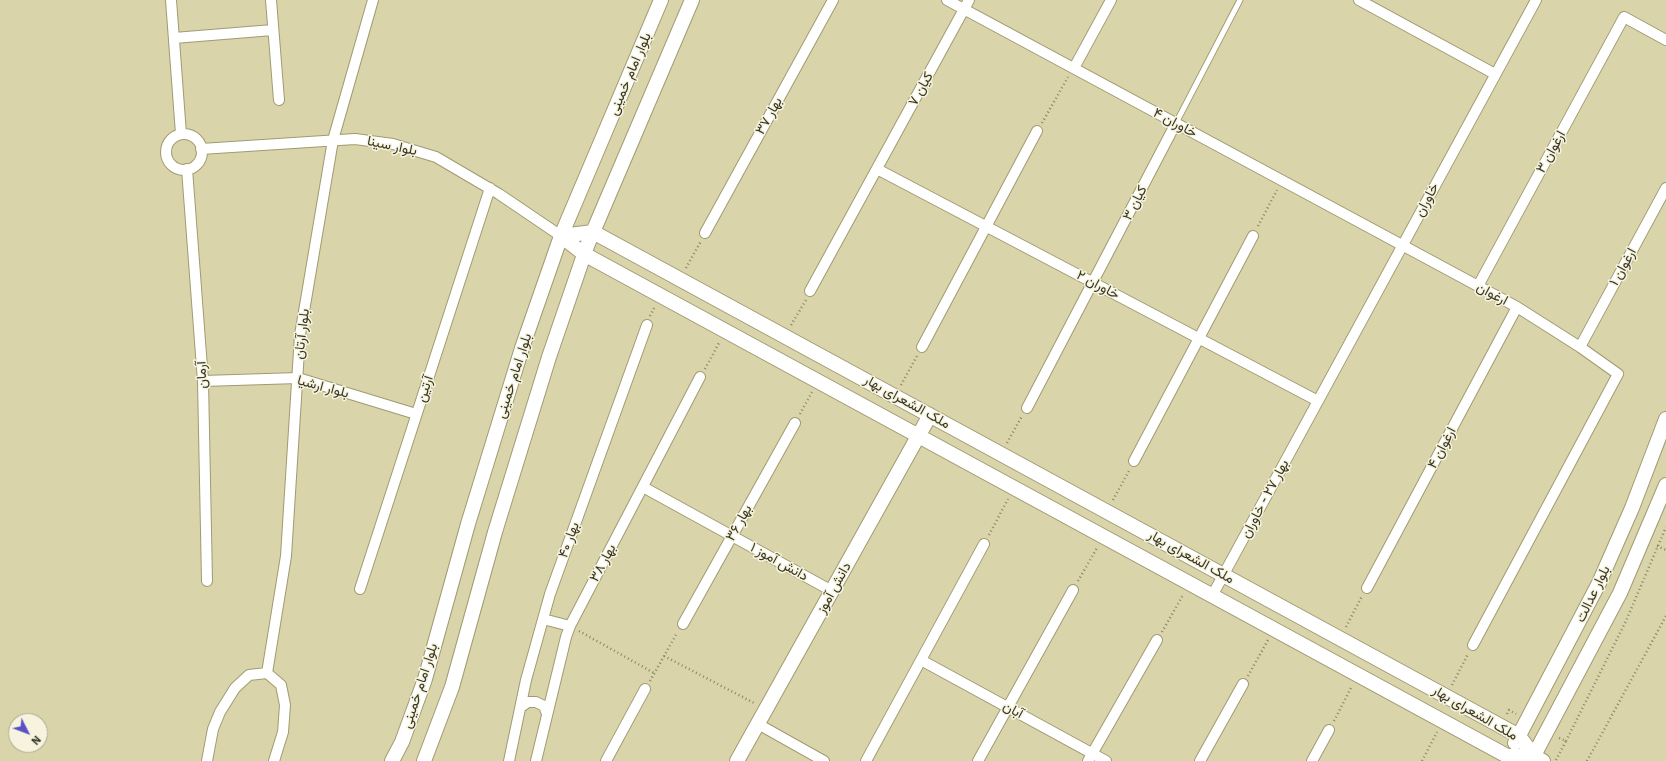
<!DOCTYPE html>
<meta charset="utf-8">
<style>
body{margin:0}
#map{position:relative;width:1666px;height:761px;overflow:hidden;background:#d9d4a9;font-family:"IBM Plex Sans",sans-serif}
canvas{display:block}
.north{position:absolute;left:8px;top:713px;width:40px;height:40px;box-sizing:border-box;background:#f6f4de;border:1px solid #aaa894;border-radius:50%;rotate:132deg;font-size:11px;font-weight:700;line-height:16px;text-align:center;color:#383625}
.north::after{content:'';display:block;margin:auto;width:14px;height:18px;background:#594fc7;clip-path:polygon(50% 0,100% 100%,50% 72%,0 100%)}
</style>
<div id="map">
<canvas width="1666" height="761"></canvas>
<div class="north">N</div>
</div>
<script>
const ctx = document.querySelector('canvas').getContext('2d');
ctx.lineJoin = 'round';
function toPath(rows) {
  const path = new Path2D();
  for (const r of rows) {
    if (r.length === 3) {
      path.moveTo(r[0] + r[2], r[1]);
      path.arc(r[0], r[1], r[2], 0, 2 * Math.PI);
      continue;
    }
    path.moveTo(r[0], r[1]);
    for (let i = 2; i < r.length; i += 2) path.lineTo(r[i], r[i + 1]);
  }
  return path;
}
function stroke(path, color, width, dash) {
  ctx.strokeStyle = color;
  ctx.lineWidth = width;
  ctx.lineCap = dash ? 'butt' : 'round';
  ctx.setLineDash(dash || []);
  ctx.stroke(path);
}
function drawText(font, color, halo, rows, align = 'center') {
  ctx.font = font + ' "IBM Plex Sans",Vazirmatn,sans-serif';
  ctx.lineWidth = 3;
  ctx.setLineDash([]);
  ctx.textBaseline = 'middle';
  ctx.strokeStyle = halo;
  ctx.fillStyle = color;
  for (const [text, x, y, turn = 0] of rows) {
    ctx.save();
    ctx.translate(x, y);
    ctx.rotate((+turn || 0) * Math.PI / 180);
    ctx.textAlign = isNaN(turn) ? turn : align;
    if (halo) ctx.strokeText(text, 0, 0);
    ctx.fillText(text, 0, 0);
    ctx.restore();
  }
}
const path = toPath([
 [1042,123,1068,77],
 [1258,226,1277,190],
 [686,268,701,241],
 [650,316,655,306],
 [791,325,806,300],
 [705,369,720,341],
 [901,385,917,356],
 [800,414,812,392],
 [1007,443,1022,416],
 [1113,500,1130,469],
 [989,535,1008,499],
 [1657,546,1666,550],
 [1078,581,1097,548],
 [1346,627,1362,596],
 [579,631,654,673],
 [1162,632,1183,595],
 [664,656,756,704],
 [1248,676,1268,640],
 [650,681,677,633],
 [1452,685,1468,654],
 [1507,714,1509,710,1516,714],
 [1334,721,1352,686],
 [1566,741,1626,621,1666,527],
 [1556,760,1566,741,1557,737],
 [1422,761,1437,732],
 [1587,761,1666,616]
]);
const lane = toPath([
 [1176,123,1240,0]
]);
const street = toPath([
 [171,0,181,134],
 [271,0,279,100],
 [947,0,1517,307,1580,347,1618,374,1473,645],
 [1359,0,1495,74],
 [174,38,273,30],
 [1074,68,1111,0],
 [184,152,18],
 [201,149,355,139,393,144,436,157,499,194,561,236],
 [187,169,203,381,207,581],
 [877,169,1318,401],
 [705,233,833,0],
 [1478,286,1624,17,1666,40],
 [810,291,969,0],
 [922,347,1037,131],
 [1580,347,1666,188],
 [203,381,298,378,416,414],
 [1027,408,1176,123],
 [1134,461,1253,236],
 [643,487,832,591],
 [1367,588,1517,307],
 [360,589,490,188],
 [1212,596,1536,0],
 [543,619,570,626],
 [683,624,795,423],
 [921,660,1106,761],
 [267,673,286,556,300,335,333,140,373,0],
 [521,707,528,702,536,702,544,706,547,714],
 [758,724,824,761],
 [207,761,213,729,220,712,235,688,249,675,267,673,281,685,285,705,283,732,274,761],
 [509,761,526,680,550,594,647,325],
 [536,761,566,637,570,626,700,377],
 [606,761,645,689],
 [866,761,984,544],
 [978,761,1073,590],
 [1088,761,1157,640],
 [1200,761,1243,684],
 [1312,761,1329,730]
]);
const secondary = toPath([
 [561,236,593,232,1519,736,1534,756,1543,761],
 [561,236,584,254,1507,756,1534,756],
 [1515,743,1599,583,1632,508,1666,419],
 [392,761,402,742,425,679,468,524,522,348,561,236,661,0],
 [424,761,452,687,495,532,549,357,587,246,692,0],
 [737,761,930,415],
 [1531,761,1620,593,1666,485]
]);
const streetNames = [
 ["بلوار امام خمینی",630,74,-67],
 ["کیان ۷",921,89,-61],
 ["بهار ۳۷",769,116,-61],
 ["خاوران ۴",1175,123,28],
 ["بلوار سینا",392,146,12],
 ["ارغوان ۳",1551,152,-61],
 ["خاوران",1427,200,-62],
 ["کیان ۳",1135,203,-63],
 ["ارغوان ۱",1623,267,-61],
 ["خاوران ۲",1098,285,28],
 ["ارغوان",1492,294,28],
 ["بلوار آرتان",302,334,-83],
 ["آرمان",202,375,-93],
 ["بلوار امام خمینی",514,376,-72],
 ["بلوار ارشیا",323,387,15],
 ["آرتین",425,389,-72],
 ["ملک الشعرای بهار",907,402,29],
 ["ارغوان ۴",1442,448,-62],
 ["بهار ۲۷ - خاوران",1265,499,-62],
 ["بهار ۳۶",739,523,-61],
 ["بهار ۴۰",569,540,-70],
 ["ملک الشعرای بهار",1191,557,29],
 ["دانش آموز ۱",779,562,29],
 ["بهار ۳۸",603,563,-62],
 ["دانش آموز",834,588,-61],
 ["بلوار عدالت",1593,594,-64],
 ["بلوار امام خمینی",420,686,-72],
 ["آبان",1013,710,29],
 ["ملک الشعرای بهار",1475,713,30]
];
stroke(lane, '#a09b72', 7);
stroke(street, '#a09b72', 12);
stroke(secondary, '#a09b72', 16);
stroke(path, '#898667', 2.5, [1, 3]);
stroke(lane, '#fff', 5);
stroke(street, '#fff', 10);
stroke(secondary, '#fff', 14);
drawText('14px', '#383625', '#f6f4de', streetNames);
</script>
